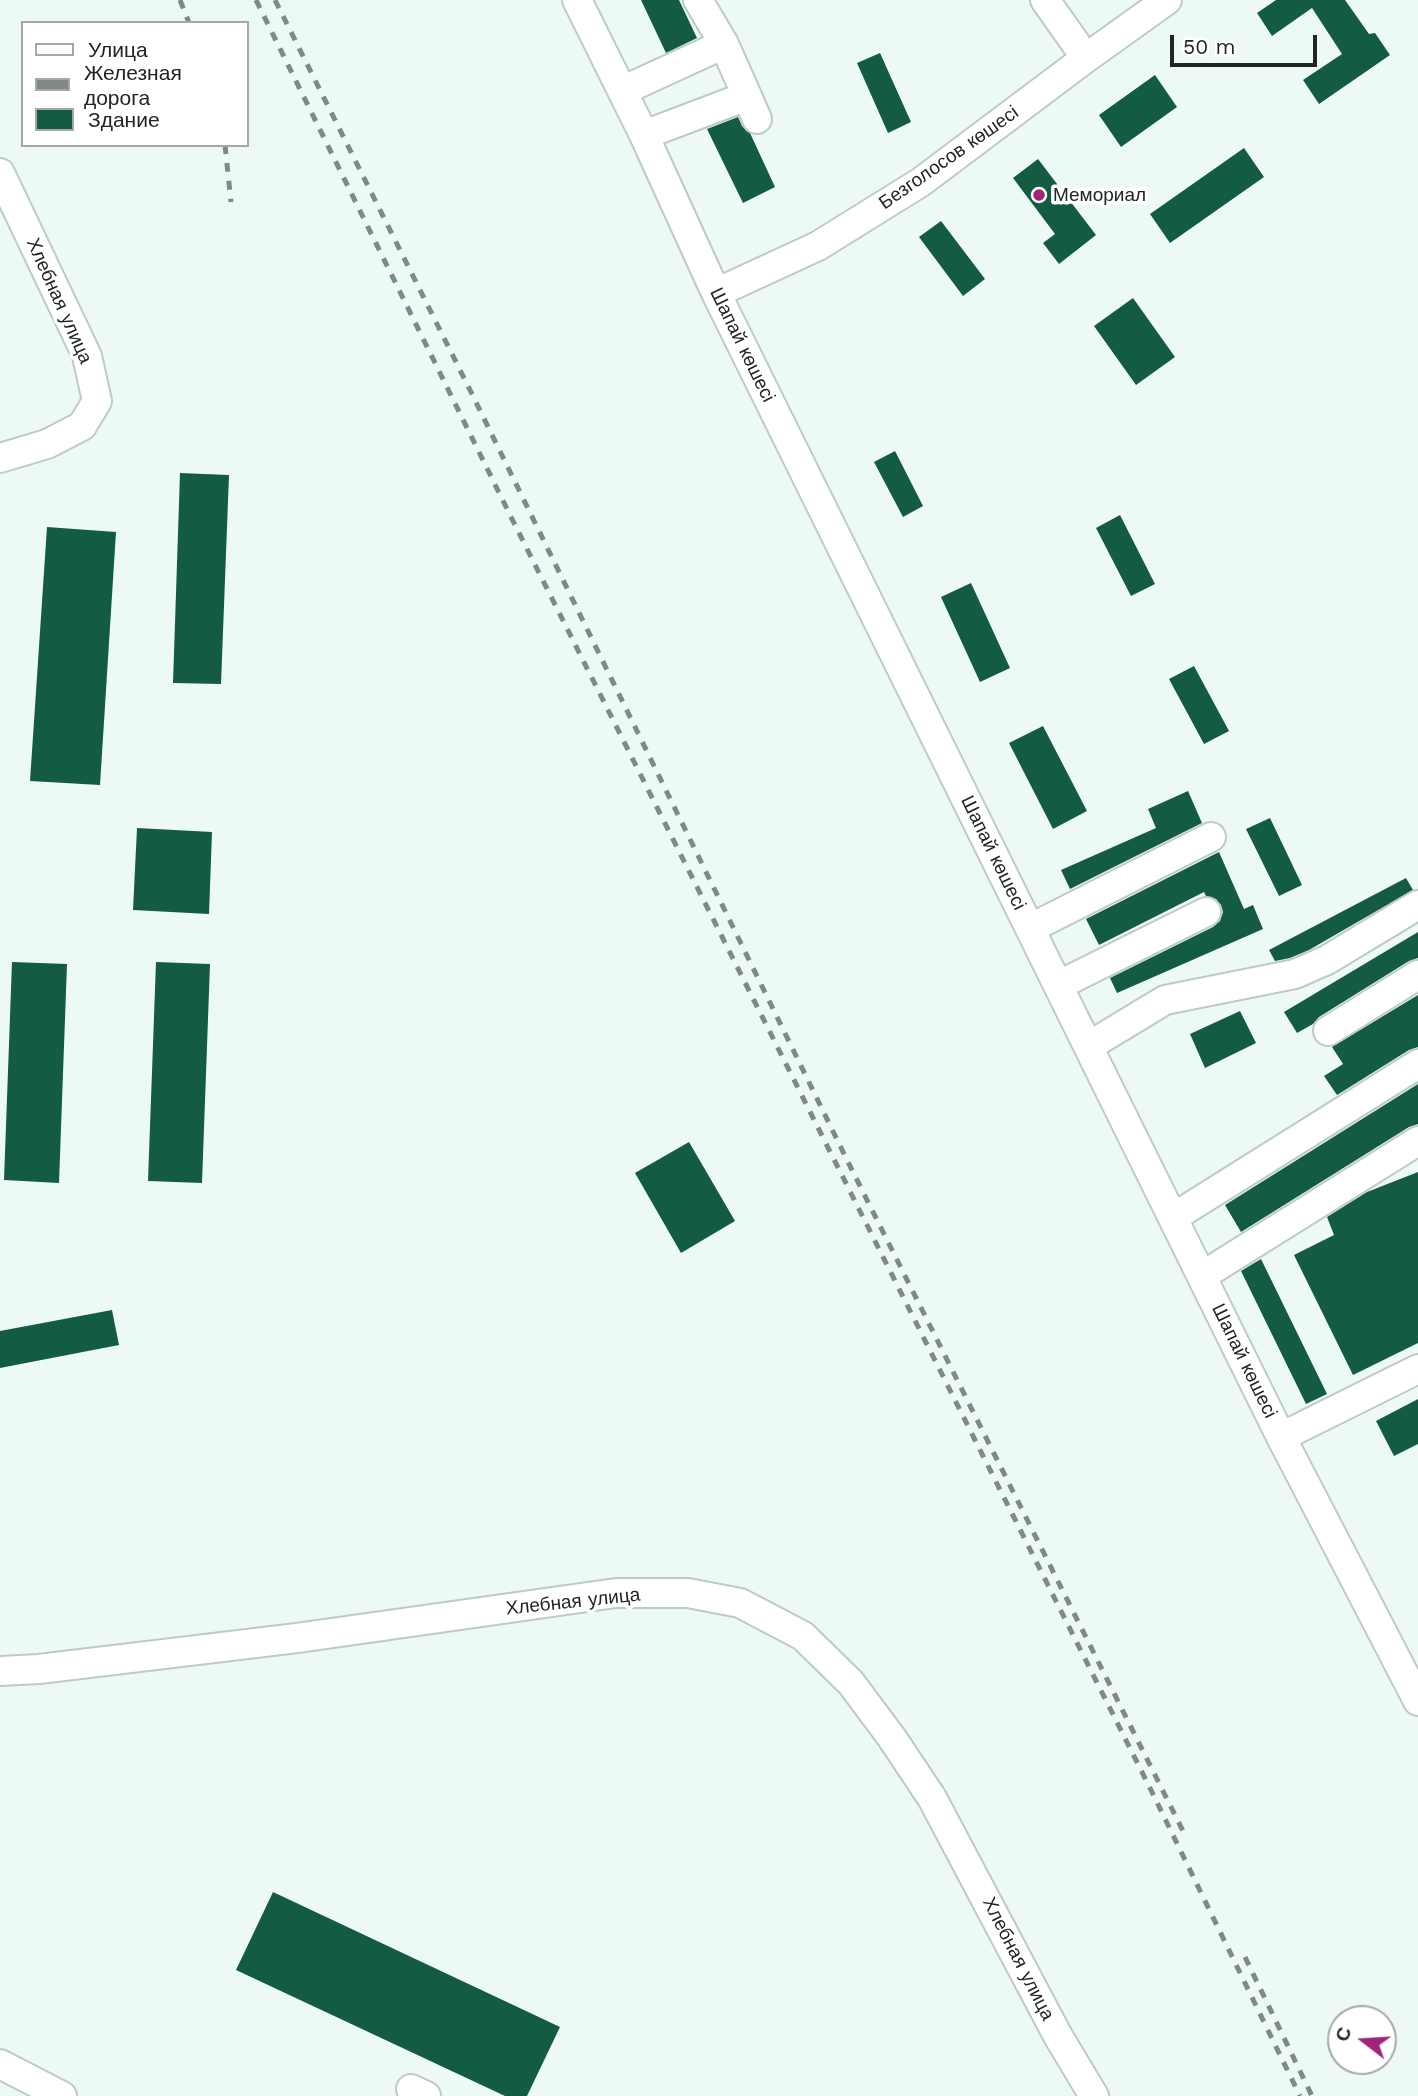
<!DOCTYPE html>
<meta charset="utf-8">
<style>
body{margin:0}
#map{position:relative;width:1418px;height:2096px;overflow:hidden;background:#edfaf4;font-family:"Work Sans",sans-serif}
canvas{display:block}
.legend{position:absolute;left:21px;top:21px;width:228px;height:126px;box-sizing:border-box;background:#fff;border:2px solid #a6a8a7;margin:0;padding:9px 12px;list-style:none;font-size:21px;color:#202523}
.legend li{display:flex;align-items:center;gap:14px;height:35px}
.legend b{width:35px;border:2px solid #a6a8a7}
.north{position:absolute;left:1327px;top:2005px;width:70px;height:70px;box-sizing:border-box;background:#fff;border:2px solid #a6a8a7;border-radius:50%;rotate:287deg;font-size:19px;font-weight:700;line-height:28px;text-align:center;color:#202523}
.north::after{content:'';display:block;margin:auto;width:24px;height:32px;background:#a02479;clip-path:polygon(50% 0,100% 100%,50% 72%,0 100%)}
.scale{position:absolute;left:1170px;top:35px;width:147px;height:32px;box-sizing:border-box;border:4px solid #202523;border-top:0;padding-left:9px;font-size:21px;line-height:24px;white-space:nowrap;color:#202523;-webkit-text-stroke:5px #fff;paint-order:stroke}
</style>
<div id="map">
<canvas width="1418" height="2096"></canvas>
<ul class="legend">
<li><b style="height:9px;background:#fff"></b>Улица</li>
<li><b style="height:9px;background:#808985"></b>Железная дорога</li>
<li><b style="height:19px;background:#145b44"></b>Здание</li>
</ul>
<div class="north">С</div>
<div class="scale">50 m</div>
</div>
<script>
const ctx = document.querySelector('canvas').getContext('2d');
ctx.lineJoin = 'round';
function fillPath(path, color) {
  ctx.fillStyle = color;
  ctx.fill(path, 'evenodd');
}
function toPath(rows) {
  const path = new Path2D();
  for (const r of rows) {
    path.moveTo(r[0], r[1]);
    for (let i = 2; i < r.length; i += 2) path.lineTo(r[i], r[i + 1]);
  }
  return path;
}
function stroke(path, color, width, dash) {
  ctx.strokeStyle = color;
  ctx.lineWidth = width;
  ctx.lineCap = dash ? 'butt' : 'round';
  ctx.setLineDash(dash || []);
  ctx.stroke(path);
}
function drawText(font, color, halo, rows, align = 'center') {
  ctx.font = font + ' "Work Sans",sans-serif';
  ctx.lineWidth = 7;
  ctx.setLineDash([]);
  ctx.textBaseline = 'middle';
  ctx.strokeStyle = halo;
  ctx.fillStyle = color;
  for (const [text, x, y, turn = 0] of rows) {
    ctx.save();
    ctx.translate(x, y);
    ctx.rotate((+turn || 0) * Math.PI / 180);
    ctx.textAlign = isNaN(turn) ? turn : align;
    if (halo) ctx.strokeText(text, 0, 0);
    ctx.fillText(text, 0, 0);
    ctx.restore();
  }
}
const building = toPath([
 [641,0,679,0,697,38,666,53],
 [1276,0,1345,0,1369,34,1375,33,1390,55,1319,104,1303,80,1342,54,1312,8,1272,36,1257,13],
 [880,53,911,122,888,133,857,63],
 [1155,75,1177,107,1121,147,1099,115],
 [738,117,742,126,750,133,775,187,743,203,707,129],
 [1244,148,1264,177,1170,243,1150,214],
 [1038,159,1096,235,1059,264,1043,243,1055,234,1013,178],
 [941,221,985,279,963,296,919,237],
 [1133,298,1175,357,1136,385,1094,326],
 [895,451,923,506,903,517,874,462],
 [180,473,229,475,221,684,173,683],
 [1120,515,1155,584,1131,596,1096,528],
 [47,527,116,532,100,785,30,781],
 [971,583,1010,668,980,682,941,597],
 [1194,666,1229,731,1204,744,1169,679],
 [1043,726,1087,811,1053,829,1009,743],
 [1188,791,1202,823,1070,889,1061,870,1156,828,1148,809],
 [1270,818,1302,885,1279,896,1246,829],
 [137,828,212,832,209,914,133,910],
 [1219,852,1244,909,1253,905,1263,929,1117,993,1110,978,1213,927,1220,921,1223,912,1221,905,1216,899,1206,896,1204,892,1099,945,1086,919],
 [1406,878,1413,890,1309,950,1290,958,1275,961,1269,950],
 [1418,932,1418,958,1409,961,1319,1017,1313,1024,1297,1033,1284,1012],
 [12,962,67,964,59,1183,4,1180],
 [156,962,210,964,202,1183,148,1181],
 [1418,995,1418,1047,1409,1050,1337,1095,1324,1076,1343,1064,1332,1047],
 [1240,1011,1256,1043,1205,1068,1190,1034],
 [1418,1084,1418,1124,1409,1127,1241,1232,1225,1205],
 [689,1142,735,1221,681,1253,635,1173],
 [1418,1172,1418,1343,1353,1375,1294,1255,1334,1235,1327,1217,1367,1192],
 [1261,1259,1327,1394,1306,1404,1241,1271],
 [112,1310,119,1345,0,1368,0,1331],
 [1418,1399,1418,1444,1394,1456,1376,1421],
 [273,1892,560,2027,527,2096,505,2096,236,1970]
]);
const minor = toPath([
 [577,0,644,135,716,293,1281,1437,1418,1701],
 [1045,0,1086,58],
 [622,91,724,44,698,0],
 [747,96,757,119],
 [644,135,747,96,724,44],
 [0,173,87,356,97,401,82,426,47,444,0,458],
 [716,293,818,246,921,182,1086,58,1167,0],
 [1031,928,1211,837],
 [1059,985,1206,912],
 [1328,1031,1418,975],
 [1089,1046,1165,1000,1295,974,1327,960,1418,905],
 [1174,1217,1418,1064],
 [1202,1276,1418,1141],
 [1281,1437,1418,1369],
 [0,1671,39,1669,297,1638,616,1593,688,1593,740,1603,803,1636,851,1683,892,1738,932,1798,1058,2036,1094,2096],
 [0,2064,62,2096],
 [411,2089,426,2096]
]);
const rail = toPath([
 [180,0,189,23],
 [256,0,513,521,1151,1790,1300,2096],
 [275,0,470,390,849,1164,1185,1835],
 [225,145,231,202],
 [1245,1957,1312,2096]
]);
const markers = [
 [1039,195,7,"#a02479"]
];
const streetNames = [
 ["Безголосов көшесі",949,158,-35],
 ["Хлебная улица",59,301,66],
 ["Шапай көшесі",742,345,64],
 ["Шапай көшесі",993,853,64],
 ["Шапай көшесі",1244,1361,64],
 ["Хлебная улица",573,1602,-6],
 ["Хлебная улица",1018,1959,63]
];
const poiNames = [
 ["Мемориал",1053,195]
];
fillPath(building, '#145b44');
stroke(minor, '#becac5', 32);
stroke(minor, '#fff', 28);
stroke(rail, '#808985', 5, [9, 9]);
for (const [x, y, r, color] of markers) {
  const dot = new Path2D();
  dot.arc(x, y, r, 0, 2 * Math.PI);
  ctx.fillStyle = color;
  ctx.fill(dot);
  stroke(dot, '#fff', 2.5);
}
drawText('19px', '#202523', '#fff', streetNames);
drawText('19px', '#202523', '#fff', poiNames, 'left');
</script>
